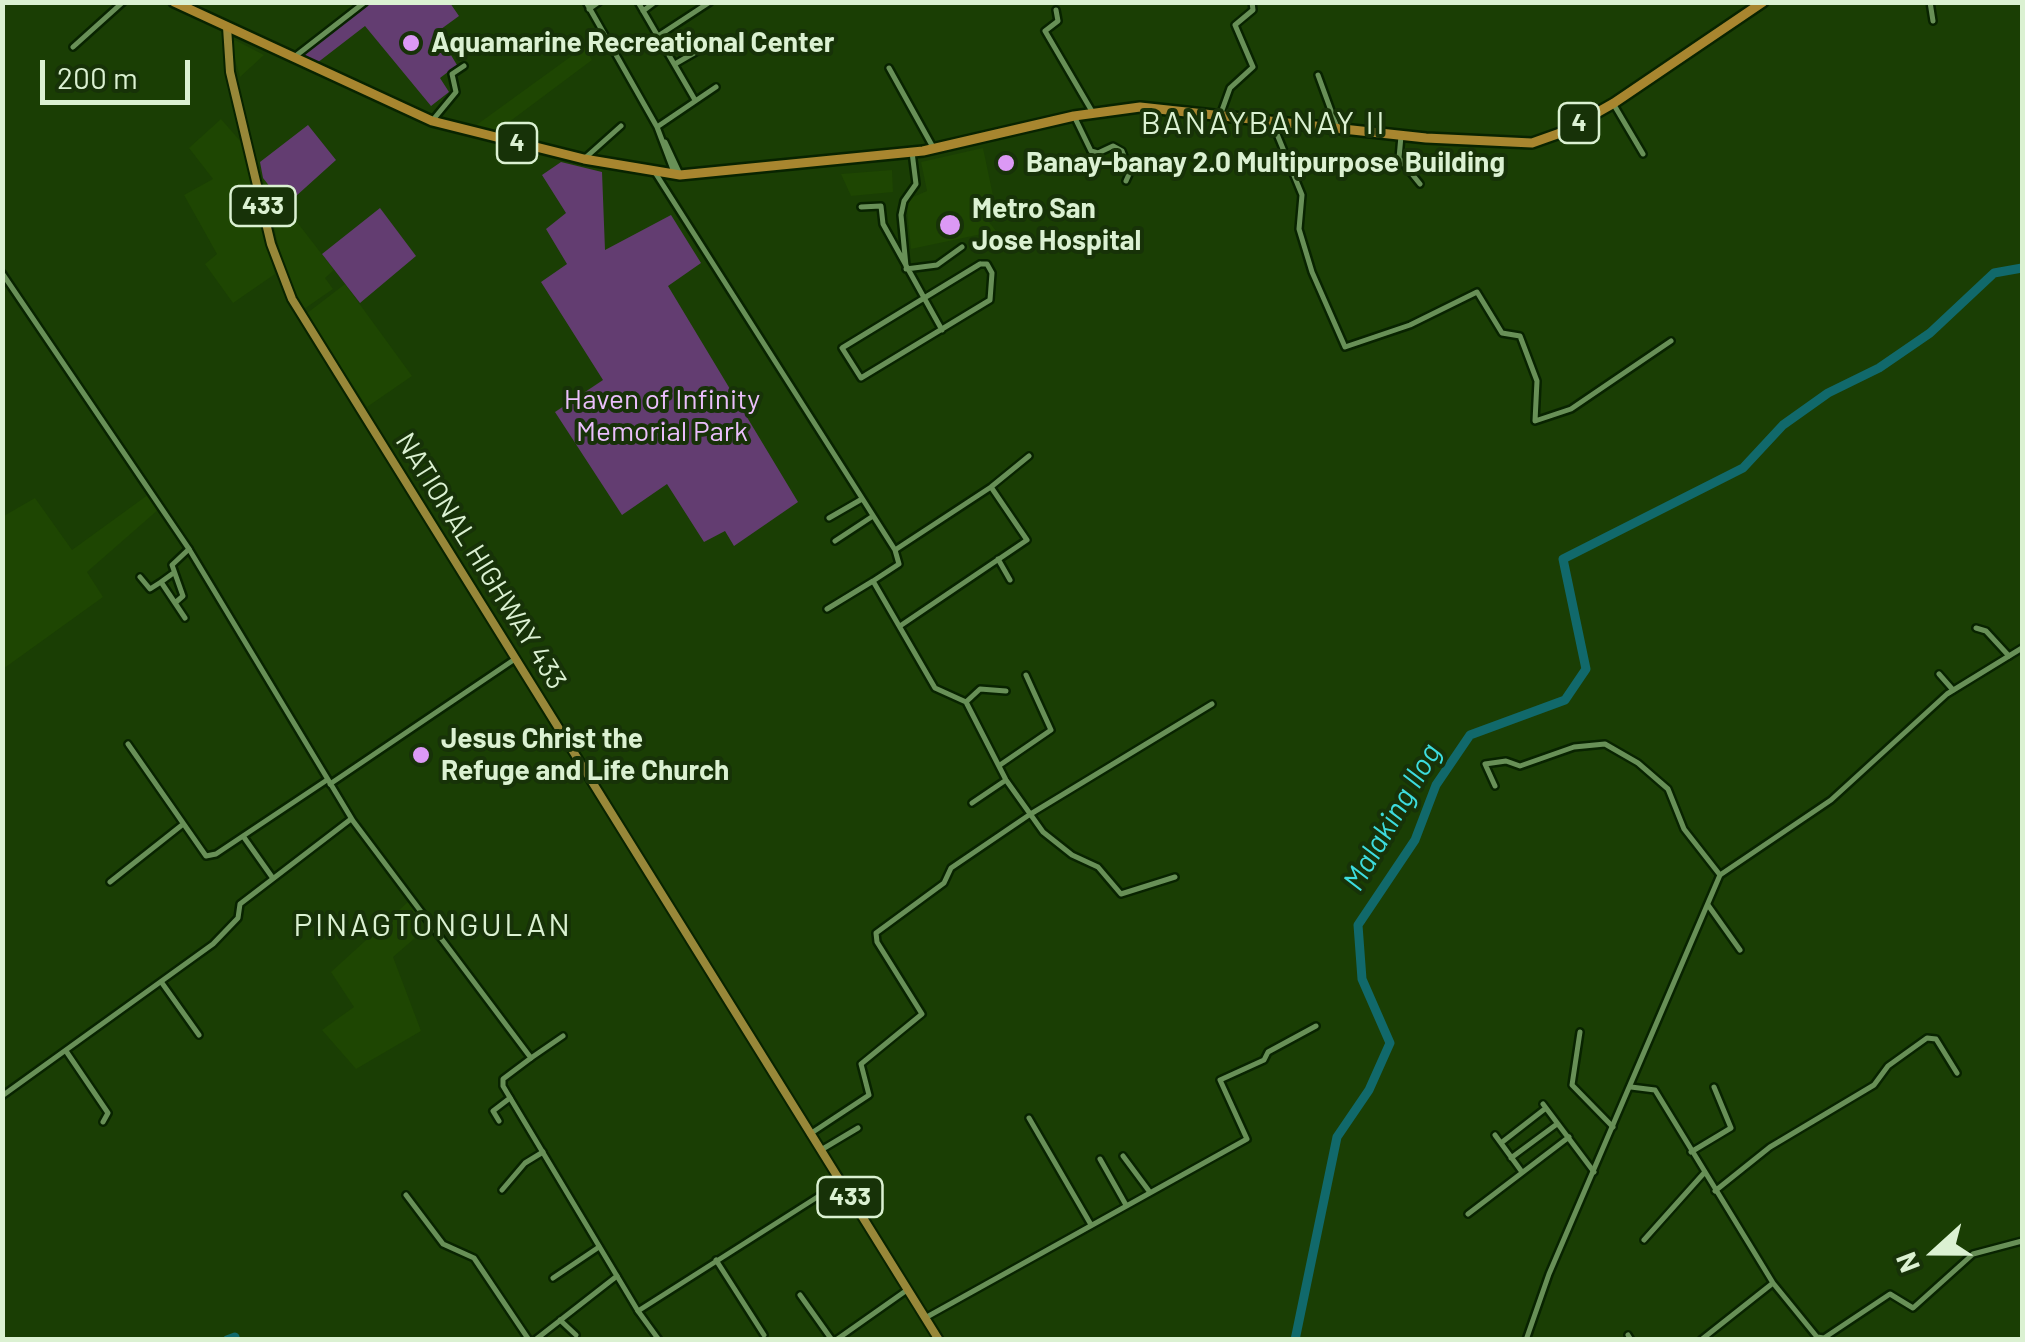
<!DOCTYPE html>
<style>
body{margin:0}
#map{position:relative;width:2025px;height:1342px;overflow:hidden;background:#1a3e04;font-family:Barlow,sans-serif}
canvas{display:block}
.frame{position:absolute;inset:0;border:5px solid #dbf1d2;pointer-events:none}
.north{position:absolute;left:1885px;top:1202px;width:100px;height:100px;-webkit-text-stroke:8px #173208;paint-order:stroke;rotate:249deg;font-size:28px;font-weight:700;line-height:40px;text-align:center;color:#dbf1d2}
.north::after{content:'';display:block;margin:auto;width:35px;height:45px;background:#dbf1d2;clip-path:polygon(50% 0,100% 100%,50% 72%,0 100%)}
.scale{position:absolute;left:40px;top:60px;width:150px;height:45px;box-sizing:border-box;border:5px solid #dbf1d2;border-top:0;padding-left:12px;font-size:30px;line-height:35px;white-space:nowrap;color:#dbf1d2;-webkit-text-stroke:8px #173208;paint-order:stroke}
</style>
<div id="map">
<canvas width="2025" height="1342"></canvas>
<div class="frame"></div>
<div class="north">N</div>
<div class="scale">200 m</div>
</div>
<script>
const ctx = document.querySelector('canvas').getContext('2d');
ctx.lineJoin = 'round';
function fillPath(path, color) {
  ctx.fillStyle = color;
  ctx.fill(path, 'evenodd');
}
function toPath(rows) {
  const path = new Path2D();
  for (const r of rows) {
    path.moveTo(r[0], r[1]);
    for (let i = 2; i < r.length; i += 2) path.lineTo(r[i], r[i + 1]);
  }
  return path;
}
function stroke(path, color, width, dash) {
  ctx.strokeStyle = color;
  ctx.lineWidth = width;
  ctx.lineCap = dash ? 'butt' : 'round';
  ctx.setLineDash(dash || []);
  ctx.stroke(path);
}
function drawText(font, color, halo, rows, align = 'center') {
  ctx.font = font + ' Barlow,sans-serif';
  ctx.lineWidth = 8;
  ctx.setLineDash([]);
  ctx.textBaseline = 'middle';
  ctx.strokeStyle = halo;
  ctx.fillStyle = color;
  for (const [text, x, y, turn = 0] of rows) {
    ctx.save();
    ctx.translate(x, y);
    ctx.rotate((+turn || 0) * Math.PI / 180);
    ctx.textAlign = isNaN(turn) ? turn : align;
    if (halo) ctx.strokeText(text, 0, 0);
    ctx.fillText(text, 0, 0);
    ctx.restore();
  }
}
const built = toPath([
 [235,40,264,55,240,77,231,46],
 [584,47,592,60,497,131,475,126],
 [221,119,242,143,275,274,233,303,205,264,217,254,184,195,213,179,189,148],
 [983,148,995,205,979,209,996,231,911,249,906,200,927,191,921,162],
 [892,170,893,192,851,196,841,174],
 [263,178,334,270,325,278,333,289,304,309,284,270],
 [345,284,412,376,367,407,306,314],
 [149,494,159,509,87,572,103,597,3,669,2,517,35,498,72,550],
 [409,901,423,920,410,932,415,938,393,957,421,1031,356,1069,322,1030,354,1007,331,972]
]);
const green = toPath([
 [369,3,450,3,459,16,437,32,457,65,440,78,449,92,431,106,365,26,317,63,300,55],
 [308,125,336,160,285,206,263,178,260,162],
 [561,162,602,172,605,250,671,215,701,263,668,286,798,502,734,546,725,531,704,542,667,484,622,515,555,412,603,380,541,282,567,264,546,229,566,213,542,175],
 [380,208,416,256,360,303,322,254]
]);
const river = toPath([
 [227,1340,235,1337],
 [1295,1340,1337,1137,1369,1090,1390,1043,1362,979,1358,925,1415,840,1436,785,1470,735,1565,700,1586,669,1563,559,1743,468,1783,425,1828,393,1879,368,1930,333,1994,273,2022,268]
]);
const minor = toPath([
 [586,2,657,127,674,172],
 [638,2,695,100],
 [1930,2,1933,21],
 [589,9,599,2],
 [1056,10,1058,21,1045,31,1093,113],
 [643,11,655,2],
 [658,36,710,2],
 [73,47,123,2],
 [675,64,701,49],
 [889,68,934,149],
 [1318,75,1337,127],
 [1614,105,1643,154],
 [1221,113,1230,88,1253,67,1235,25,1253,10,1252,2],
 [1074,116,1091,151,1098,153,1113,146,1122,151,1130,172,1126,181],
 [432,121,456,92,452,74,464,66],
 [1272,122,1302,195,1299,229,1312,272,1345,347,1410,325,1477,292,1502,333,1520,336,1537,381,1535,421,1571,409,1671,341],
 [657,127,716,87],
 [1401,136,1399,158,1420,184],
 [665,142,679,172],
 [584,159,621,126],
 [656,174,895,550,991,487,1027,540,900,626],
 [861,207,881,206,883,224,942,330],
 [980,264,987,264,992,273,990,300,861,378,842,348,980,264],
 [906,266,901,215,904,201,916,184,912,152],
 [906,269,937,265,962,247],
 [991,487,1029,456],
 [829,518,862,499],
 [835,541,873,516],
 [895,550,899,564,873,581,935,688,966,702,1006,780,1043,832,1072,855,1098,867,1121,894,1175,877],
 [998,559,1010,580],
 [172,574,161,582,185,618],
 [140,577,150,589,161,582],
 [175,603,183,596,172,565,189,549],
 [827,609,873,581],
 [1976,628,1986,631,2009,656],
 [1939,674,1953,690],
 [966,702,980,689,1006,691],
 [128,744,206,856,216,854,327,780],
 [1000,765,1051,730,1026,675],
 [330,784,515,659],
 [1495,786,1485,764,1506,761,1520,766,1574,747,1605,744,1638,763,1668,789,1684,829,1720,875],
 [972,803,1006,780],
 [243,836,272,877],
 [110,882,182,825],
 [1708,905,1740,950],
 [162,983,199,1035],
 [1580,1032,1572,1085,1613,1127],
 [66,1051,108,1113,103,1122],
 [531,1058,563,1036],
 [1631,1087,1655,1090,1773,1283,1817,1337,1824,1338,1890,1294,1913,1308,1973,1254,2022,1241],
 [1543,1104,1594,1172],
 [1029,1118,1090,1223],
 [499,1121,493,1111,510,1098],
 [810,1134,869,1095,861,1064,922,1014,877,942,876,933,944,883,951,868,1029,815,1212,704],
 [1495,1135,1522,1172],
 [1501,1143,1546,1108],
 [821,1150,858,1128],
 [1691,1152,1731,1128,1714,1087],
 [1123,1156,1149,1191],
 [1511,1158,1557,1124],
 [1100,1159,1126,1205],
 [502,1190,525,1163,543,1152],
 [1715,1191,1770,1147,1874,1085,1888,1066,1927,1038,1936,1039,1957,1073],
 [406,1195,443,1244,474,1258,529,1340],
 [1468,1214,1569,1137],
 [1644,1240,1704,1173],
 [716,1260,764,1335],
 [553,1278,599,1247],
 [800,1295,832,1340],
 [638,1311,841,1182],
 [925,1318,1247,1139,1220,1080,1264,1060,1268,1052,1316,1026],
 [560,1320,576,1335],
 [1628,1335,1631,1340],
 [535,1340,617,1276],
 [836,1340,907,1290],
 [1701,1340,1773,1283]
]);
const tertiary = toPath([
 [293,58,365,2],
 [2,273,189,549,353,821,531,1058,503,1079,503,1086,638,1311,659,1340],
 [2,1096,213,944,238,918,240,904,351,819],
 [1526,1340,1549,1274,1720,875,1831,800,1947,694,2022,648]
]);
const primary = toPath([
 [227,27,230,72,271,244,292,299,939,1340]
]);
const trunk = toPath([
 [174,2,432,121,584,159,680,175,923,151,1074,116,1140,107,1426,138,1532,143,1563,132,1614,103,1763,2]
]);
const markers = [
 [411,43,10,"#dc99f5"],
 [1006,163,10,"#dc99f5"],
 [950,225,12,"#dc99f5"],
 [421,755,10,"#dc99f5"]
];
const shields = [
 [1579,123,40],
 [517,143,40],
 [263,206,65],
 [850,1197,65]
];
const shieldNames = [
 ["4",1579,123],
 ["4",517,143],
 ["433",263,206],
 ["433",850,1197]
];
const poiNames = [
 ["Aquamarine Recreational Center",431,43],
 ["Banay-banay 2.0 Multipurpose Building",1026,163],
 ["Metro San",972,209],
 ["Jose Hospital",972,241],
 ["Jesus Christ the",441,739],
 ["Refuge and Life Church",441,771]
];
const parkNames = [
 ["Haven of Infinity",662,400],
 ["Memorial Park",662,432]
];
const streetNames = [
 ["NATIONAL HIGHWAY 433",481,561,58]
];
const waterNames = [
 ["Malaking Ilog",1392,817,-60]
];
const quarterNames = [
 ["BANAYBANAY II",1264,123],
 ["PINAGTONGULAN",433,925]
];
fillPath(built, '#1e4602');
fillPath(green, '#633d71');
stroke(river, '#11696b', 9);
stroke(minor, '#082300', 10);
stroke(tertiary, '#082300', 10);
stroke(primary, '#082300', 12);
stroke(trunk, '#082300', 14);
stroke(minor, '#689057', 5);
stroke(tertiary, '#689057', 5);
stroke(primary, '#988839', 8);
stroke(trunk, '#a8862f', 9);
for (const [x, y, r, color] of markers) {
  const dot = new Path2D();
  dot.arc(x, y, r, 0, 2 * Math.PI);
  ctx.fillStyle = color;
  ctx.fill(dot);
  stroke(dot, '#173208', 4);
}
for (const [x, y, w] of shields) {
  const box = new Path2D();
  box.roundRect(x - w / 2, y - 20, w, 40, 8);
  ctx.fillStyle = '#173208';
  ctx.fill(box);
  stroke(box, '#dbf1d2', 2.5);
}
drawText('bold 25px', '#dbf1d2', null, shieldNames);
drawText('bold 28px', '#dbf1d2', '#173208', poiNames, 'left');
drawText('28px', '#ebbffc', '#173208', parkNames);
drawText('28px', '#dbf1d2', '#173208', streetNames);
drawText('italic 30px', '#3ddcde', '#173208', waterNames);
ctx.letterSpacing = '2.5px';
drawText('32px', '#dbf1d2', '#173208', quarterNames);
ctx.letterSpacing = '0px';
</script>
